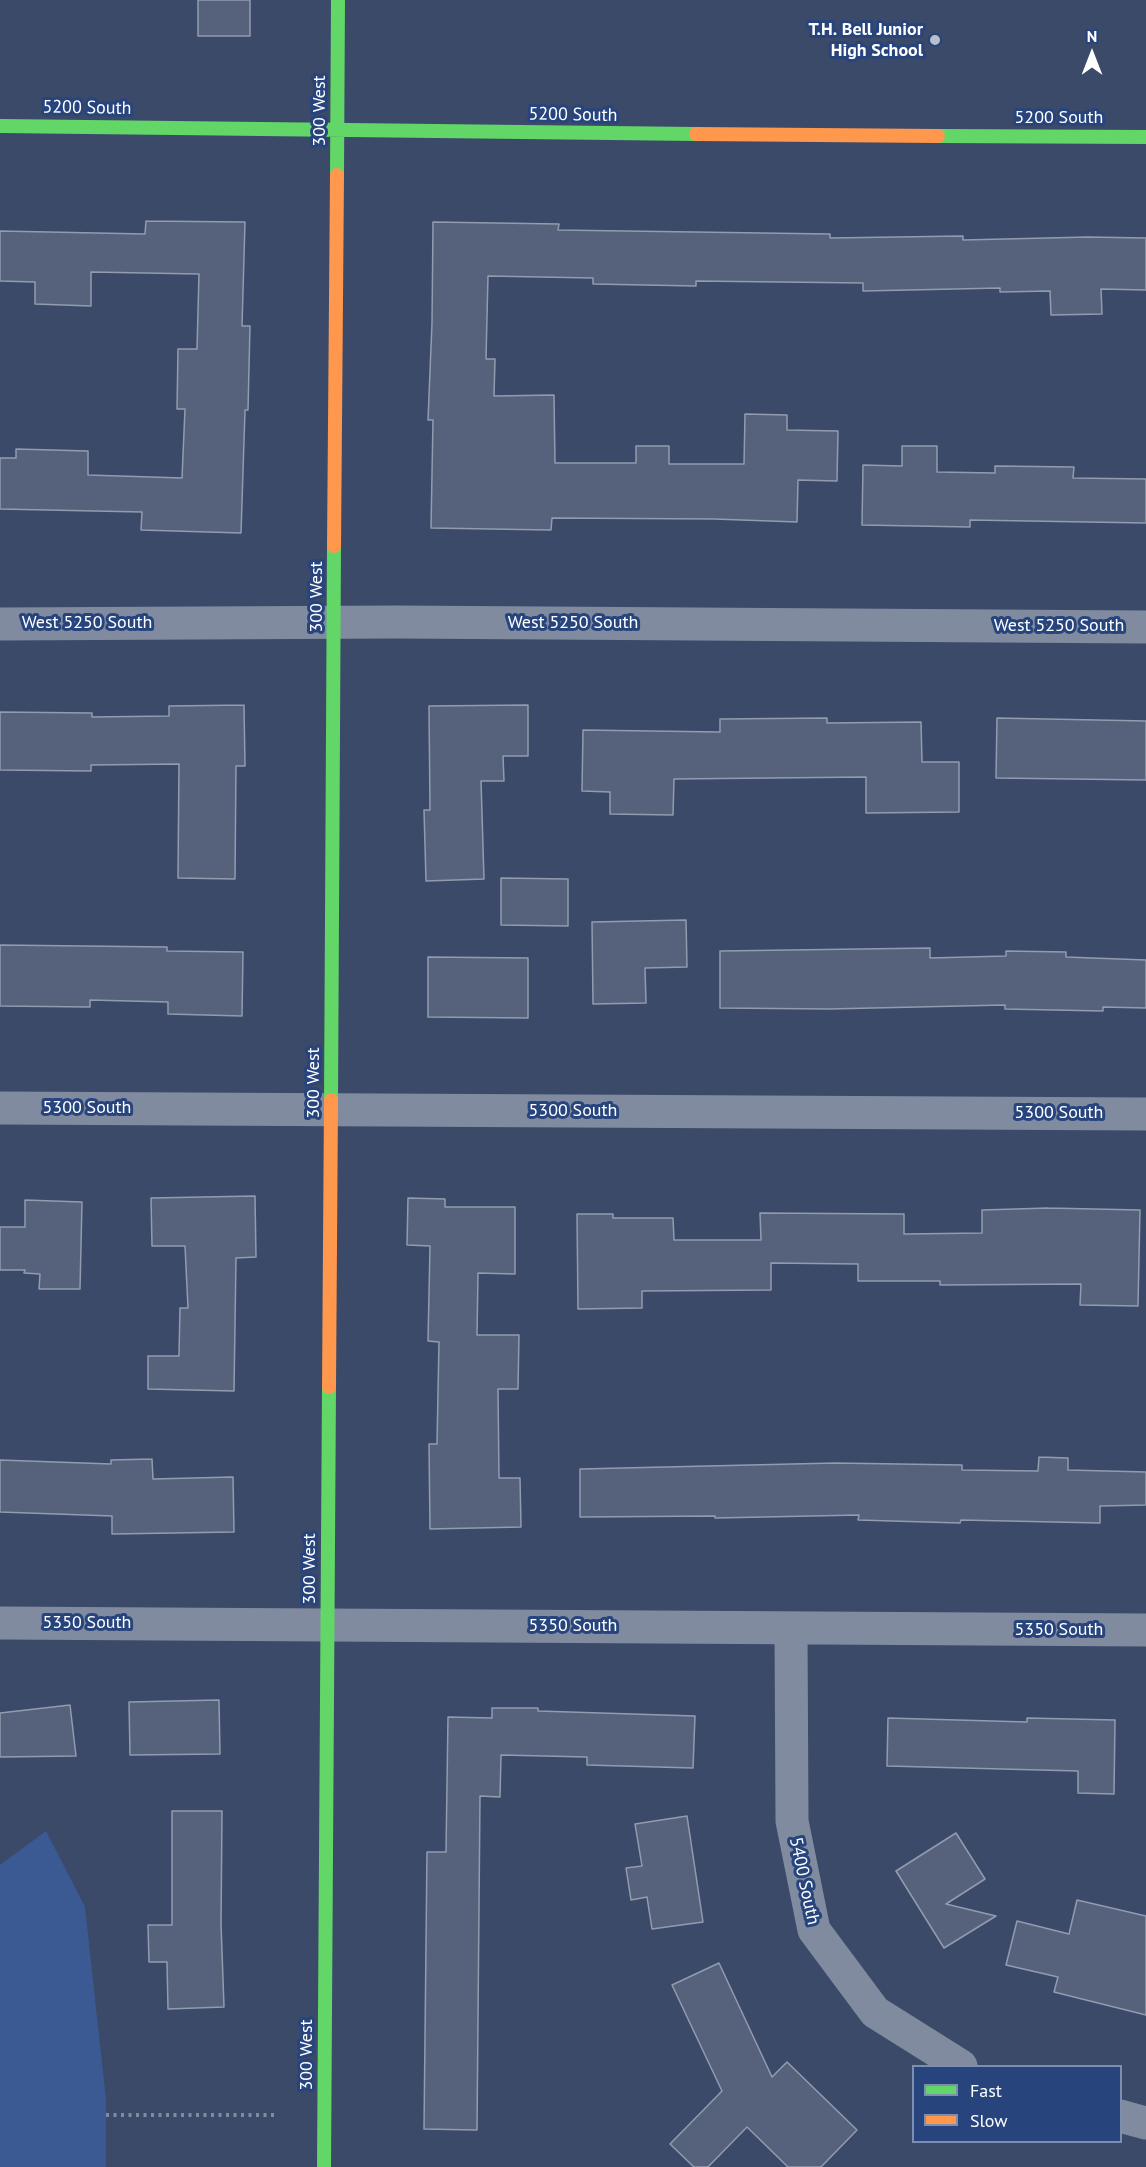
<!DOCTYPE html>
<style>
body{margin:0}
#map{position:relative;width:1146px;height:2167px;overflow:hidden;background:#3b4a69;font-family:"PT Sans",sans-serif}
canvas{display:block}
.legend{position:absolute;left:912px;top:2065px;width:210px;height:78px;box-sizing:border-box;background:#27447d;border:2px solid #7d8fb1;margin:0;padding:8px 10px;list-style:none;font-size:18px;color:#fff}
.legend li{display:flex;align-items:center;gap:12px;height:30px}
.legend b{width:30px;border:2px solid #7d8fb1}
.north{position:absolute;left:1062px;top:24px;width:60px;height:60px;-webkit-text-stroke:4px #27447d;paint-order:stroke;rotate:0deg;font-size:16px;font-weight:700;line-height:24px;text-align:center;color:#fff}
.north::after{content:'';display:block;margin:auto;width:21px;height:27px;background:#fff;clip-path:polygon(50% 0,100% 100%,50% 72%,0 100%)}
</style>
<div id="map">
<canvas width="1146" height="2167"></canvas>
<ul class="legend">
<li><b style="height:8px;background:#63d668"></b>Fast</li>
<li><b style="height:8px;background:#ff974d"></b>Slow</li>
</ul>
<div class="north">N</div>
</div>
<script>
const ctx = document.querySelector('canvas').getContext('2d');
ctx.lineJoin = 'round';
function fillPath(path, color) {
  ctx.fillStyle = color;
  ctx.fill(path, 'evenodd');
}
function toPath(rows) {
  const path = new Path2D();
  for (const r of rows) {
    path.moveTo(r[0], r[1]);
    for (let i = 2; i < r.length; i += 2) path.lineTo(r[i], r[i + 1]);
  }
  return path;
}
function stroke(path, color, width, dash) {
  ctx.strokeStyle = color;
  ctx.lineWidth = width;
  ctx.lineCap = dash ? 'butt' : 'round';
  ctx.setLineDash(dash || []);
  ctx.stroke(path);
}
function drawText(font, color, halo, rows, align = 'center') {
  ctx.font = font + ' "PT Sans",sans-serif';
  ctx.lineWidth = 6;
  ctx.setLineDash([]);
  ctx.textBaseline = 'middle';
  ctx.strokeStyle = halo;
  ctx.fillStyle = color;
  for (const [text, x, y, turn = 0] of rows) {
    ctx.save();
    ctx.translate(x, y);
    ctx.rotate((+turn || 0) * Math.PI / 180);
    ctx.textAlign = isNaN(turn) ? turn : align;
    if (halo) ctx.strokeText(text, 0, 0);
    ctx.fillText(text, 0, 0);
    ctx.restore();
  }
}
const green = toPath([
 [46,1831,85,1907,106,2100,106,2167,0,2167,0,1865]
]);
const building = toPath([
 [198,0,250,0,250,36,198,36,198,0],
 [146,221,245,222,242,326,250,326,248,410,245,410,241,533,141,530,142,512,0,509,0,458,16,458,16,449,88,451,88,475,182,478,185,409,177,409,178,349,197,349,199,274,91,272,91,306,35,304,35,282,0,281,0,231,145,234,146,221],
 [433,222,559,224,558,230,830,234,830,238,963,236,963,240,1088,237,1146,238,1146,290,1101,289,1102,314,1051,315,1050,291,1000,292,1000,288,863,291,863,283,696,281,696,286,593,284,593,278,488,276,486,359,495,359,494,396,554,395,555,463,636,463,636,446,669,446,669,464,744,464,745,414,787,415,787,430,838,431,837,481,798,480,797,522,714,519,552,518,551,530,431,528,433,420,428,420,432,323,433,222],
 [902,446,937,446,937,472,995,473,995,466,1074,467,1073,478,1146,479,1146,523,970,520,970,527,862,525,863,465,902,466,902,446],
 [244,705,245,766,236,766,235,879,178,878,179,764,91,765,91,771,0,770,0,712,92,713,92,717,169,716,169,706,244,705],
 [528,705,528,756,503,756,504,781,481,781,484,879,426,881,424,810,430,810,429,706,528,705],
 [827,718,827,723,921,722,922,762,959,762,959,812,866,813,866,777,674,779,673,815,610,814,610,792,582,791,583,730,720,732,720,719,827,718],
 [997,718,1146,721,1146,780,996,778,997,718],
 [501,878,568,879,568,926,501,925,501,878],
 [686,920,687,967,645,968,646,1003,593,1004,592,922,686,920],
 [0,945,167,947,167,951,243,952,242,1016,168,1014,168,1002,90,1000,90,1007,0,1006,0,945],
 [930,948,930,958,1006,956,1006,951,1066,952,1066,957,1146,960,1146,1008,1103,1007,1103,1011,1005,1009,1005,1005,829,1009,720,1008,720,951,930,948],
 [428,957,528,958,528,1018,428,1017,428,957],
 [255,1196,256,1257,236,1258,234,1391,148,1389,148,1356,179,1356,180,1308,188,1308,185,1246,152,1246,151,1198,255,1196],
 [408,1198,445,1199,445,1207,515,1207,515,1274,478,1273,477,1335,519,1335,518,1389,498,1389,499,1478,520,1478,521,1527,430,1529,429,1444,437,1444,439,1342,428,1341,430,1246,407,1245,408,1198],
 [25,1200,82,1202,80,1289,39,1289,40,1274,24,1273,25,1270,0,1270,0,1227,25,1227,25,1200],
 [1048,1208,1140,1210,1138,1306,1080,1305,1081,1284,940,1285,940,1281,858,1281,858,1264,771,1263,771,1290,642,1291,642,1308,578,1309,577,1214,613,1214,613,1218,673,1218,674,1240,761,1240,760,1213,904,1214,904,1234,982,1233,982,1210,1048,1208],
 [1039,1457,1068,1458,1068,1470,1146,1472,1146,1505,1100,1506,1100,1523,961,1520,960,1523,858,1520,859,1515,715,1518,715,1516,580,1517,580,1469,835,1463,962,1465,962,1470,1038,1471,1039,1457],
 [152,1459,153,1479,233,1477,234,1532,112,1534,112,1516,0,1512,0,1460,111,1464,111,1460,152,1459],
 [219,1700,220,1754,130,1755,129,1702,219,1700],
 [70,1705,76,1756,0,1757,0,1713,70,1705],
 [492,1708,538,1708,538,1711,695,1716,693,1768,587,1765,587,1757,501,1755,500,1797,480,1796,477,2130,424,2129,427,1852,446,1852,448,1717,492,1718,492,1708],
 [888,1718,1027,1722,1027,1718,1115,1720,1114,1794,1078,1793,1078,1771,887,1766,888,1718],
 [172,1811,222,1811,221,1924,224,2007,168,2009,167,1962,149,1962,148,1925,172,1925,172,1811],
 [687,1816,703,1922,652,1929,647,1897,631,1900,626,1868,642,1866,635,1824,687,1816],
 [956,1833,985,1879,946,1904,996,1916,944,1948,896,1871,956,1833],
 [1077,1900,1146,1916,1146,2015,1054,1992,1058,1977,1006,1965,1017,1921,1069,1934,1077,1900],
 [719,1963,772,2077,787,2062,857,2130,821,2167,788,2167,747,2127,708,2167,694,2167,670,2144,722,2091,672,1985,719,1963]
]);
const path = toPath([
 [106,2115,276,2115]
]);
const street = toPath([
 [0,624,396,622,1146,627],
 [0,1108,1146,1114],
 [0,1623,1146,1630],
 [791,1628,792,1821,814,1930,875,2012,961,2066],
 [1120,2116,1146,2123]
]);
const fast = toPath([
 [0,126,696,134],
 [938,136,1146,137],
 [337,175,338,0],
 [331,1100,334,546],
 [324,2167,329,1387]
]);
const slow = toPath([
 [696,134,938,136],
 [334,546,337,175],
 [329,1387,331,1100]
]);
const markers = [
 [935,40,6,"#bac0ca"]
];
const poiNames = [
 ["T.H. Bell Junior",923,30],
 ["High School",923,51]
];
const streetNames = [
 ["5200 South",87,108,1],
 ["300 West",320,111,-90],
 ["5200 South",573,115,1],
 ["5200 South",1059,118],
 ["300 West",317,597,-90],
 ["West 5250 South",87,623],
 ["West 5250 South",573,623],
 ["West 5250 South",1059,626],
 ["300 West",314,1083,-90],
 ["5300 South",87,1108],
 ["5300 South",573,1111],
 ["5300 South",1059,1113],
 ["300 West",310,1569,-90],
 ["5350 South",87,1623],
 ["5350 South",573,1626],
 ["5350 South",1059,1630],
 ["5400 South",804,1881,78],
 ["300 West",307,2055,-90]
];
fillPath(green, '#3b5a93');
fillPath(building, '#56627b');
stroke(building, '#939caf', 1.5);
stroke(path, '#808ba0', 4, [3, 4.5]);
stroke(street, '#808ba0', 33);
stroke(fast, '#63d668', 14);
stroke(slow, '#ff974d', 14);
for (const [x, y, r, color] of markers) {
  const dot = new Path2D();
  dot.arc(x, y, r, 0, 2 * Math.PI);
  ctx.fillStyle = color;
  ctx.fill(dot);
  stroke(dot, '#27447d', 2);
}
drawText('bold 18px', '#fff', '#27447d', poiNames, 'right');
drawText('18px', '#fff', '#27447d', streetNames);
</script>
